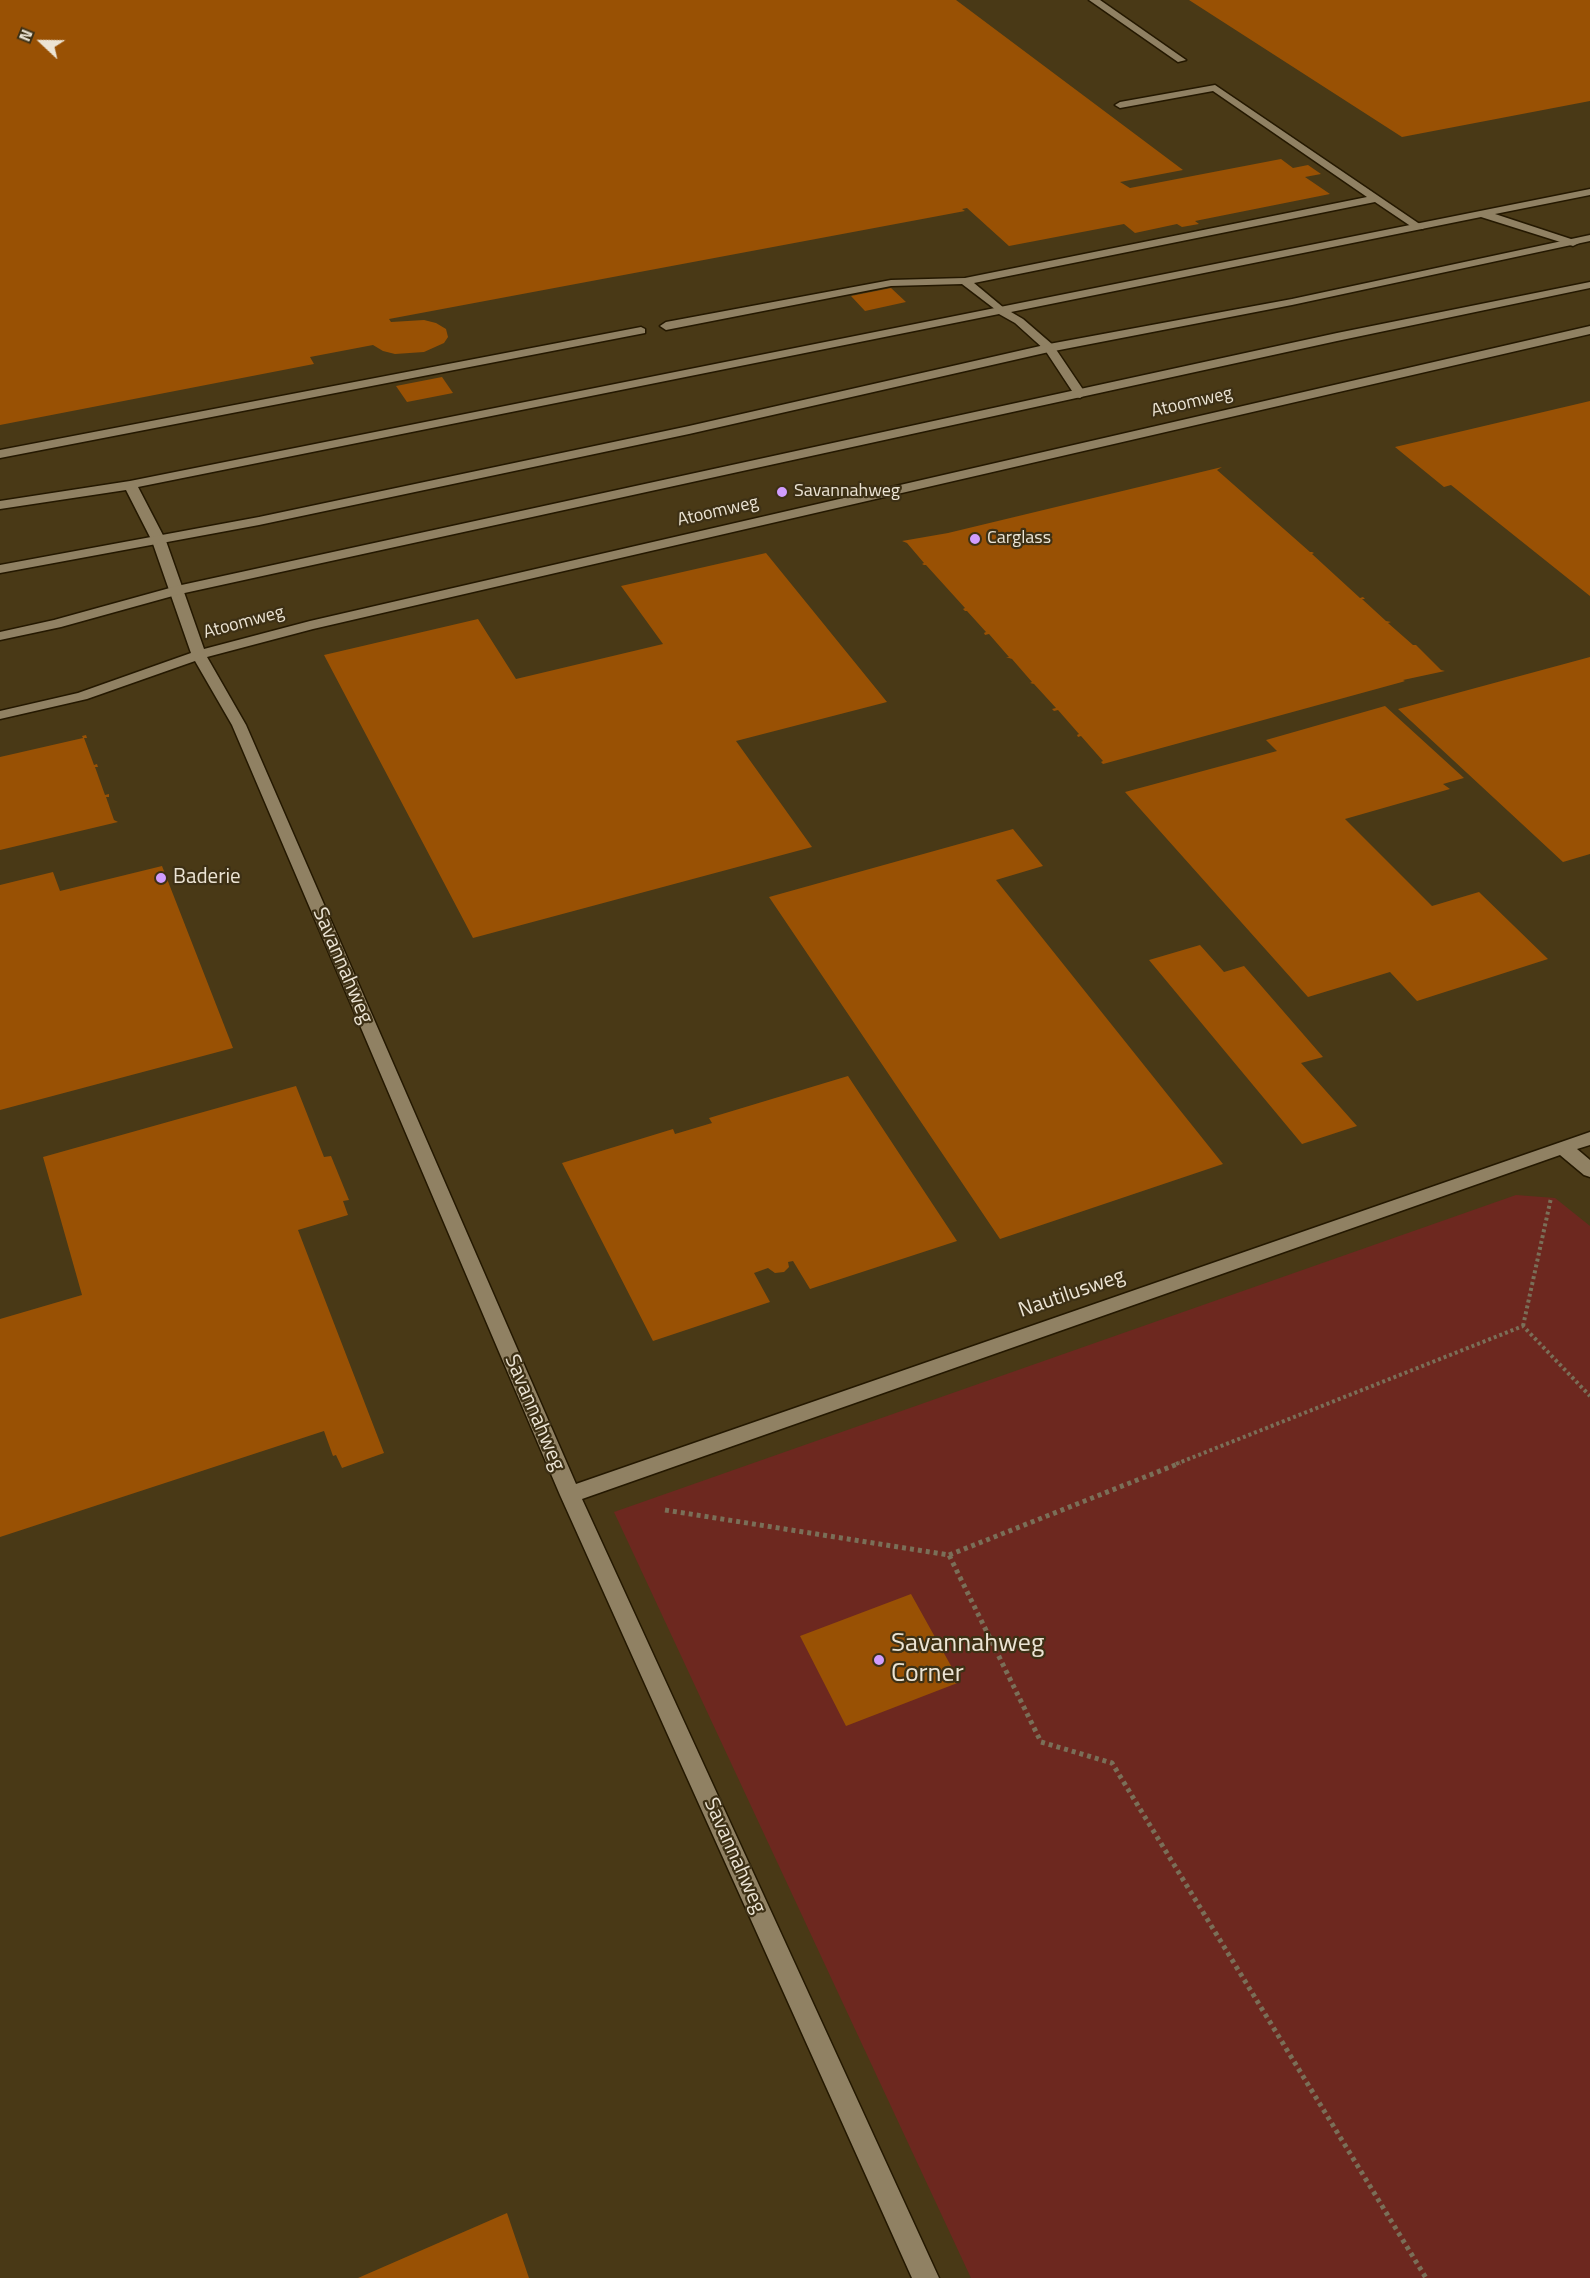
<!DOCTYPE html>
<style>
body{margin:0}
#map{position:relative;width:1590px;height:2278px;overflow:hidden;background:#3d3015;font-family:"Titillium Web",sans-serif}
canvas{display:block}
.north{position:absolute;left:12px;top:12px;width:60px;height:60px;-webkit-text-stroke:4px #3d3015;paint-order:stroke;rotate:292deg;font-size:16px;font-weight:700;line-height:24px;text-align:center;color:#ece4d4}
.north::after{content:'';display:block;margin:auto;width:21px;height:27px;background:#ece4d4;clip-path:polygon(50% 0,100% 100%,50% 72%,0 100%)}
</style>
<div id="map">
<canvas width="1590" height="2278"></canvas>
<div class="north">N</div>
</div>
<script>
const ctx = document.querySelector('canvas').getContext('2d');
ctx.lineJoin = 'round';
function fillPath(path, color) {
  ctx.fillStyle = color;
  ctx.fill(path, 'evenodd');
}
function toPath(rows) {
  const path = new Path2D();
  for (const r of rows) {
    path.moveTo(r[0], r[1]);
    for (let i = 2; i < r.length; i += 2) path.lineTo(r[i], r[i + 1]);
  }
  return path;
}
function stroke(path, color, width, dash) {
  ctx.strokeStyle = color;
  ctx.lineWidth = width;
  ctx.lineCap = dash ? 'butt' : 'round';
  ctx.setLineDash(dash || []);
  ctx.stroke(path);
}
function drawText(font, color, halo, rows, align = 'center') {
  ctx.font = font + ' "Titillium Web",sans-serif';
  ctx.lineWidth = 4.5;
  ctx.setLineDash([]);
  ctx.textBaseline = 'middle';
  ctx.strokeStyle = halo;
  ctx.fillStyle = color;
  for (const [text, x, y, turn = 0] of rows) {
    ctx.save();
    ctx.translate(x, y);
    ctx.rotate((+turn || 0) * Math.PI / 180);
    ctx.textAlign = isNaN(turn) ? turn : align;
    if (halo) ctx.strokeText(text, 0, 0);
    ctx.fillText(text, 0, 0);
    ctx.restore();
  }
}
const built = toPath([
 [0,0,1590,0,1590,2278,0,2278]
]);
const green = toPath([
 [1516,1195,1555,1198,1590,1226,1590,2278,971,2278,614,1512]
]);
const building = toPath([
 [0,0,956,0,1183,170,1120,182,1130,188,1281,159,1293,168,1308,165,1321,174,1305,177,1330,194,1195,221,1199,224,1182,227,1177,224,1135,233,1124,224,1009,246,967,208,962,209,965,211,389,319,391,322,424,320,436,323,446,329,448,337,444,343,424,352,395,354,383,351,373,345,310,357,314,364,0,425],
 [1189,0,1590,0,1590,101,1402,137],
 [891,288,906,302,865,311,851,296],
 [442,377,453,393,407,402,396,386],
 [1590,401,1590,596,1451,485,1444,487,1395,447],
 [1222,467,1217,470,1310,552,1312,552,1314,553,1312,554,1360,598,1363,597,1365,599,1362,599,1386,621,1391,622,1388,623,1413,645,1416,645,1441,670,1445,671,1403,680,1405,681,1402,682,1103,764,1101,762,1103,761,1081,736,1078,737,1077,735,1079,734,1058,710,1054,711,1052,709,1056,708,1034,684,1030,683,1032,682,1012,659,1006,657,1009,657,989,634,985,635,984,633,986,632,967,611,965,611,963,609,965,608,926,565,924,565,922,564,924,563,907,543,902,541,948,533],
 [766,553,887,702,736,741,812,847,473,938,324,655,478,619,516,679,663,644,621,586],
 [1590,657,1590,854,1563,862,1398,709],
 [1385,706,1464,778,1443,784,1450,789,1345,819,1432,906,1479,892,1548,959,1417,1001,1390,972,1308,997,1125,792,1277,751,1266,740],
 [86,735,87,738,84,738,94,765,97,764,98,767,95,767,105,795,109,794,109,797,106,797,114,820,118,822,0,850,0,757,83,738,82,736],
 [1013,829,1043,866,996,880,1223,1164,1000,1239,769,897],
 [162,866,233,1048,0,1110,0,885,53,872,60,891],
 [1200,945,1224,972,1244,966,1323,1057,1301,1063,1357,1126,1302,1144,1149,960],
 [848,1076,957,1241,810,1289,793,1261,788,1262,789,1267,784,1272,775,1273,768,1268,754,1273,770,1302,653,1341,562,1163,673,1129,675,1134,712,1123,709,1118],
 [296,1086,324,1157,331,1156,349,1200,343,1201,348,1215,298,1230,384,1453,342,1468,336,1455,333,1456,324,1431,0,1537,0,1319,82,1295,43,1157],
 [911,1594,960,1682,846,1726,800,1636],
 [507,2213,529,2278,358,2278]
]);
const pathFar1 = toPath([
 [1523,1326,1551,1198],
 [1176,1464,1523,1326,1590,1396]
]);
const path = toPath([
 [665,1510,949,1555,1041,1742,1112,1763,1426,2278],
 [949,1555,1180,1463]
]);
const service = toPath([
 [1089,0,1100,0,1186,60,1178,62,1089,0],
 [1215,85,1424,227,1423,229,1415,229,1375,202,974,283,1004,308,1006,310,1000,313,962,284,891,286,666,330,660,326,666,322,891,280,965,278,1367,197,1213,91,1120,108,1115,105,1120,102,1215,85],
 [641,327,645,329,645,333,0,458,0,450,641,327]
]);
const minor = toPath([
 [1590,189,1590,195,1495,214,1577,241,1579,243,1573,246,1481,217,1011,312,1023,319,1053,345,1086,394,1080,398,1076,397,1045,350,1015,323,999,314,138,487,166,541,204,649,310,621,1590,326,1590,334,313,629,207,657,246,725,576,1484,1590,1132,1590,1145,1577,1149,1590,1160,1590,1177,1584,1175,1560,1155,582,1499,939,2278,912,2278,560,1495,232,725,195,661,87,699,0,719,0,711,78,693,191,653,152,541,126,490,0,509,0,501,130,481,1590,189]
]);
const secondary = toPath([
 [1590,235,1590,241,1292,305,1049,352,689,434,259,525,0,573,0,565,259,517,689,426,1049,344,1292,299,1590,235],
 [1590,282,1590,288,1337,341,180,594,61,627,0,640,0,632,54,620,177,586,1337,333,1590,282]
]);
const markers = [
 [782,492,6,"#d19dfe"],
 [975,539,6,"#d19dfe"],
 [161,878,6,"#d19dfe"],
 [879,1660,6,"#d19dfe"]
];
const farStreetnames = [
 ["Atoomweg",1192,403,-13],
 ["Atoomweg",718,512,-13],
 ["Atoomweg",244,623,-15]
];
const farPoinames = [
 ["Savannahweg",794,492],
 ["Carglass",987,539]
];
const poiNames = [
 ["Baderie",173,878]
];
const streetNames = [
 ["Savannahweg",342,966,67],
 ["Nautilusweg",1072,1294,-19],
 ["Savannahweg",534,1413,67],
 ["Savannahweg",734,1856,66]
];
const nearPoinames = [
 ["Savannahweg",891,1645],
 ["Corner",891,1675]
];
fillPath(built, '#493916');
fillPath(green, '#6d281f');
fillPath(building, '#995104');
stroke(service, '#241800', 3);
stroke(minor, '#241800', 3);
stroke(secondary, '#241800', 3);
stroke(pathFar1, '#7a6f58', 4, [3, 3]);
stroke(path, '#7a6f58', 5, [4, 4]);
fillPath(service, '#908163');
fillPath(minor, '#908163');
fillPath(secondary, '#908163');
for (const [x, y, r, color] of markers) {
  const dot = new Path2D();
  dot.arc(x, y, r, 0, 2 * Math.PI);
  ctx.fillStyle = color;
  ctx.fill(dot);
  stroke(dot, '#3d3015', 2);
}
drawText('18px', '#ece4d4', '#3d3015', farStreetnames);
drawText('18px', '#ece4d4', '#3d3015', farPoinames, 'left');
drawText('21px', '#ece4d4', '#3d3015', poiNames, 'left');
drawText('21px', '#ece4d4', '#3d3015', streetNames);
drawText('26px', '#ece4d4', '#3d3015', nearPoinames, 'left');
</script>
